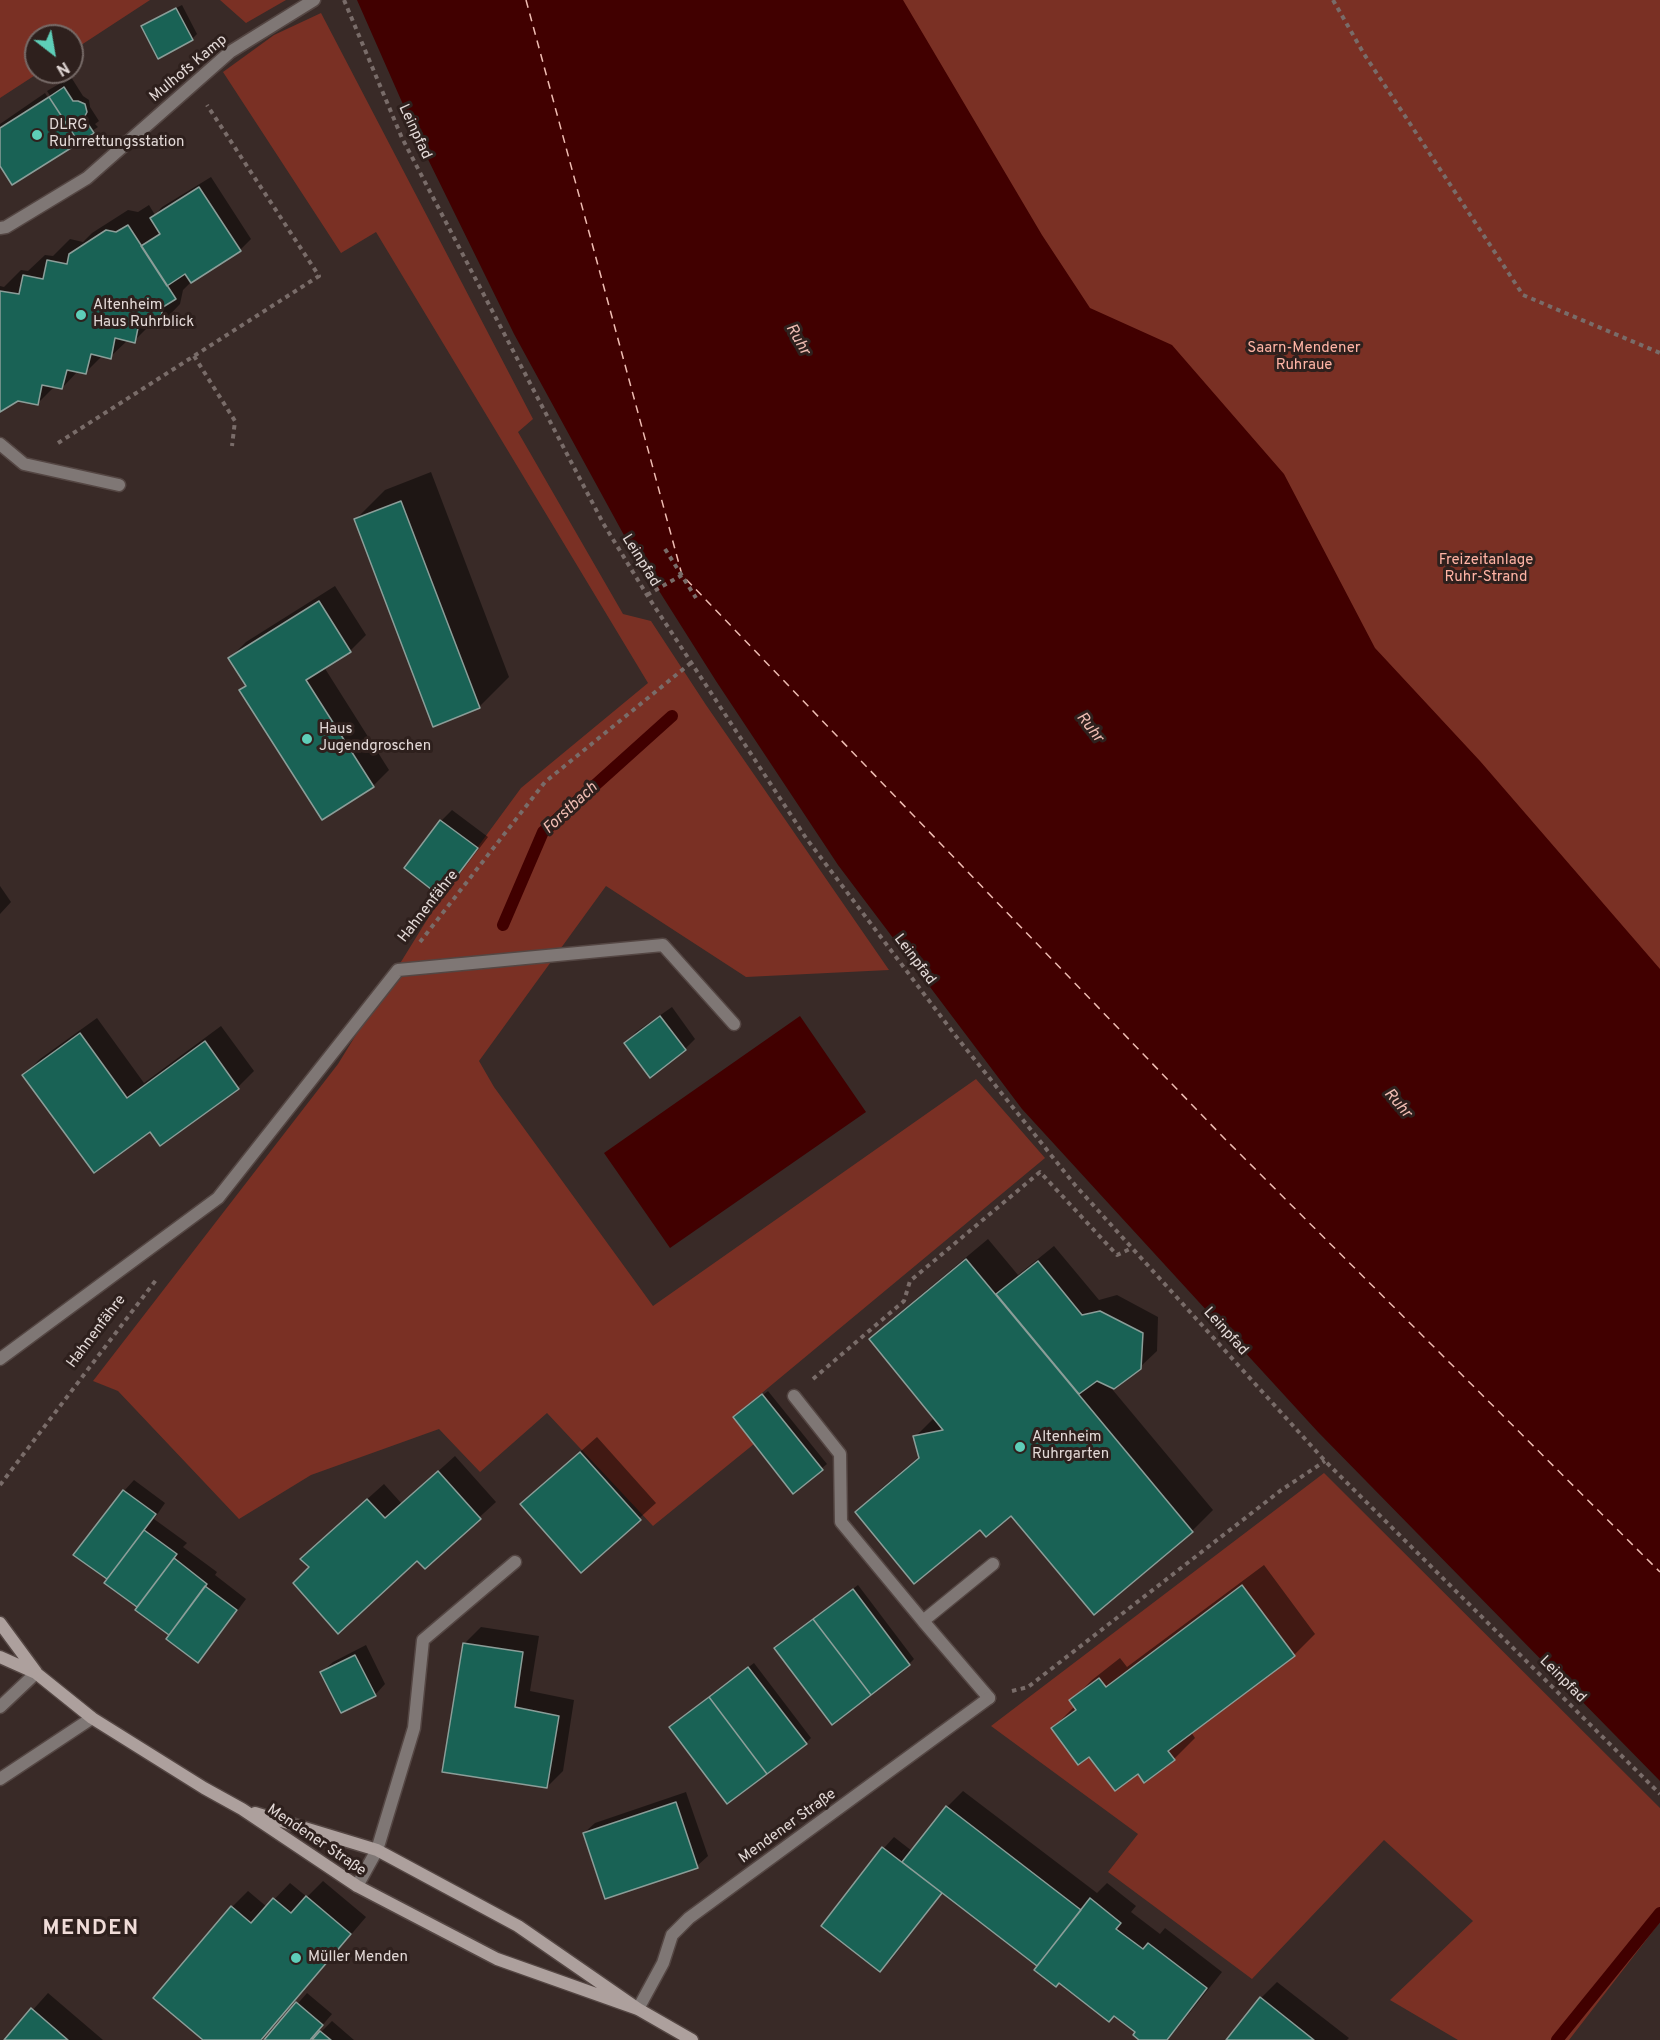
<!DOCTYPE html>
<meta charset="utf-8">
<style>
body{margin:0}
#map{position:relative;width:1660px;height:2040px;overflow:hidden;background:#392a27;font-family:Overpass,sans-serif}
canvas{display:block}
.north{position:absolute;left:24px;top:24px;width:60px;height:60px;box-sizing:border-box;background:#2e201d;border:2px solid #766a67;border-radius:50%;rotate:149deg;font-size:16px;font-weight:700;line-height:24px;text-align:center;color:#e3d9d7}
.north::after{content:'';display:block;margin:auto;width:21px;height:27px;background:#5eceb8;clip-path:polygon(50% 0,100% 100%,50% 72%,0 100%)}
</style>
<div id="map">
<canvas width="1660" height="2040"></canvas>
<div class="north">N</div>
</div>
<script>
const ctx = document.querySelector('canvas').getContext('2d');
ctx.lineJoin = 'round';
function fillPath(path, color) {
  ctx.fillStyle = color;
  ctx.fill(path, 'evenodd');
}
function toPath(rows) {
  const path = new Path2D();
  for (const r of rows) {
    path.moveTo(r[0], r[1]);
    for (let i = 2; i < r.length; i += 2) path.lineTo(r[i], r[i + 1]);
  }
  return path;
}
function stroke(path, color, width, dash) {
  ctx.strokeStyle = color;
  ctx.lineWidth = width;
  ctx.lineCap = dash ? 'butt' : 'round';
  ctx.setLineDash(dash || []);
  ctx.stroke(path);
}
function drawText(font, color, halo, rows, align = 'center') {
  ctx.font = font + ' Overpass,sans-serif';
  ctx.lineWidth = 6;
  ctx.setLineDash([]);
  ctx.textBaseline = 'middle';
  ctx.strokeStyle = halo;
  ctx.fillStyle = color;
  for (const [text, x, y, turn = 0] of rows) {
    ctx.save();
    ctx.translate(x, y);
    ctx.rotate((+turn || 0) * Math.PI / 180);
    ctx.textAlign = isNaN(turn) ? turn : align;
    if (halo) ctx.strokeText(text, 0, 0);
    ctx.fillText(text, 0, 0);
    ctx.restore();
  }
}
const green = toPath([
 [0,0,150,0,72,51,72,36,36,36,36,72,40,72,0,98],
 [176,0,286,0,246,23,220,0],
 [663,0,1660,0,1660,1340],
 [321,13,533,419,518,432,623,614,651,621,706,705,889,970,746,977,606,886,479,1061,494,1087,653,1306,976,1079,1045,1158,733,1417,754,1444,653,1526,547,1413,480,1472,439,1429,311,1475,239,1519,118,1391,93,1381,338,1064,441,897,521,788,648,683,376,232,341,253,223,72,274,35],
 [1324,1473,1660,1808,1660,1922,1569,2040,1458,2040,1390,2000,1473,1921,1384,1840,1252,1979,1108,1872,1138,1834,991,1726]
]);
const water = toPath([
 [357,0,903,0,1042,235,1090,308,1172,345,1284,474,1375,648,1480,761,1660,969,1660,1781,1318,1432,1022,1109,838,865,716,681,625,537,514,334,420,143],
 [800,1016,866,1112,670,1248,604,1153]
]);
const shadow = toPath([
 [182,5,197,34,192,39,143,27,148,22],
 [71,77,83,96,89,100,90,107,99,121,95,124,98,127,13,183,0,163,0,124,45,93,74,139,78,139,47,91],
 [211,177,251,239,240,250,192,281,183,290,180,304,159,326,151,324,134,341,128,340,110,357,103,355,86,372,78,371,62,388,55,386,37,404,17,399,0,410,0,286,4,287,21,270,28,271,45,255,53,256,70,239,83,242,92,233,128,210,138,212,149,205,155,215,162,207],
 [431,472,509,677,479,707,356,519,385,490],
 [335,586,366,635,350,651,324,667,389,770,373,786,322,818,241,690,247,684,230,658,246,642],
 [452,810,488,837,452,884,441,895,406,868,441,821],
 [0,886,11,902,0,914],
 [672,1007,695,1039,685,1049,626,1043,636,1032],
 [97,1018,144,1083,221,1026,254,1071,238,1087,150,1130,24,1075,40,1059],
 [988,1239,1018,1275,1054,1246,1099,1300,1117,1295,1158,1317,1157,1351,1140,1367,1112,1389,1213,1510,1192,1531,1011,1514,857,1512,878,1491,920,1456,915,1437,935,1417,871,1340,892,1319],
 [768,1391,827,1464,794,1491,740,1413],
 [597,1437,656,1503,581,1571,538,1489],
 [455,1456,496,1502,425,1567,417,1559,310,1567,318,1543,384,1484,402,1504],
 [134,1480,165,1503,154,1519,187,1543,183,1547,217,1572,215,1575,246,1599,208,1650,197,1661,139,1607,106,1583,109,1579,76,1554,124,1491],
 [1264,1565,1315,1634,1294,1655,1191,1732,1195,1738,1174,1759,1138,1772,1089,1755,1053,1728,1075,1706,1071,1701,1092,1680,1120,1658,1127,1667],
 [858,1585,914,1659,909,1664,781,1644],
 [481,1627,539,1636,530,1691,574,1700,563,1771,547,1787,465,1643],
 [366,1645,385,1684,375,1695,322,1672,333,1662],
 [754,1663,811,1738,806,1743,676,1722],
 [963,1791,1097,1893,1107,1883,1136,1906,1131,1912,1160,1934,1165,1928,1222,1972,1168,2040,1142,2040,1137,2032,1115,2015,1039,1966,943,1892,891,1960,880,1970,823,1926,884,1848,894,1837,912,1851,947,1807],
 [686,1792,708,1856,697,1866,584,1833,595,1823],
 [323,1881,366,1917,261,2040,205,2040,232,1907,248,1891,267,1907,290,1883,307,1897],
 [1277,1982,1349,2038,1347,2040,1228,2040,1261,1998],
 [48,1993,103,2040,6,2040],
 [307,1993,332,2014,314,2035,316,2037,332,2021,354,2040,266,2040]
]);
const stream = toPath([
 [503,925,543,832,672,716],
 [1557,2040,1660,1913]
]);
const ferry = toPath([
 [526,0,682,575,1223,1137,1660,1572]
]);
const building = toPath([
 [176,8,193,40,158,59,141,26,176,8],
 [64,87,73,101,78,101,85,104,87,112,84,118,94,133,79,143,49,97,64,87],
 [49,97,79,143,12,185,0,166,0,128,49,97],
 [199,187,241,251,191,283,185,274,167,286,141,246,160,234,150,218,199,187],
 [128,225,176,299,163,307,159,327,139,323,135,343,115,338,111,359,91,354,86,374,67,370,62,389,42,385,38,405,18,401,0,412,0,291,19,294,23,275,43,279,47,260,67,264,69,254,106,230,116,232,128,225],
 [401,501,480,708,433,727,354,519,401,501],
 [319,601,351,652,306,680,374,787,322,820,239,690,246,686,228,658,319,601],
 [440,820,478,848,441,897,404,868,440,820],
 [660,1016,686,1050,650,1078,624,1043,660,1016],
 [80,1033,127,1098,205,1041,239,1089,160,1146,150,1132,94,1173,22,1075,80,1033],
 [966,1259,1193,1532,1094,1615,1011,1516,986,1537,980,1530,914,1584,855,1512,919,1458,913,1436,943,1430,869,1339,966,1259],
 [1038,1261,1082,1315,1100,1311,1143,1333,1141,1369,1114,1389,1097,1381,1079,1394,996,1294,1038,1261],
 [762,1394,823,1470,793,1494,733,1417,762,1394],
 [580,1452,641,1520,581,1573,520,1504,580,1452],
 [438,1471,481,1519,425,1569,417,1561,338,1634,293,1583,309,1567,300,1559,367,1499,385,1518,438,1471],
 [123,1490,156,1514,107,1579,73,1555,123,1490],
 [144,1530,177,1554,137,1607,104,1583,144,1530],
 [174,1558,207,1584,169,1635,135,1610,174,1558],
 [1242,1585,1295,1656,1168,1751,1175,1760,1144,1783,1138,1774,1115,1791,1089,1757,1078,1765,1051,1728,1076,1710,1069,1700,1099,1678,1106,1687,1242,1585],
 [205,1586,237,1610,198,1663,166,1639,205,1586],
 [853,1589,910,1665,871,1695,813,1619,853,1589],
 [813,1619,871,1695,832,1725,774,1648,813,1619],
 [463,1643,523,1652,515,1707,559,1716,547,1788,442,1772,463,1643],
 [355,1655,376,1696,341,1713,320,1672,355,1655],
 [748,1667,807,1744,767,1774,709,1697,748,1667],
 [709,1697,767,1774,727,1804,669,1727,709,1697],
 [676,1802,698,1868,605,1899,583,1833,676,1802],
 [946,1806,1081,1910,1037,1966,902,1862,946,1806],
 [882,1847,942,1893,880,1972,821,1926,882,1847],
 [306,1896,351,1934,261,2040,203,2040,153,1998,231,1906,251,1923,273,1898,291,1913,306,1896],
 [1090,1898,1121,1923,1116,1929,1143,1949,1148,1943,1207,1988,1167,2040,1139,2040,1133,2035,1135,2032,1114,2016,1109,2022,1059,1983,1056,1987,1034,1970,1090,1898],
 [1260,1997,1314,2040,1226,2040,1260,1997],
 [296,2002,323,2025,310,2040,264,2040,296,2002],
 [31,2008,68,2040,4,2040,31,2008],
 [320,2031,331,2040,312,2040,320,2031]
]);
const path = toPath([
 [344,0,402,138,603,523,647,595,806,838,955,1035,1075,1185,1325,1461,1660,1794],
 [1333,0,1364,54,1523,295,1660,353],
 [194,356,235,421,232,446],
 [58,443,319,276,207,105],
 [665,549,696,598],
 [647,595,682,575],
 [420,942,545,782,692,662],
 [813,1379,904,1301,910,1281,1040,1172,1117,1255,1132,1248],
 [0,1485,156,1280],
 [1012,1691,1028,1687,1280,1491,1325,1461]
]);
const service = toPath([
 [0,228,6,227,87,178,230,52,314,0],
 [0,444,24,464,119,485],
 [0,1359,218,1198,398,970,663,945,734,1024],
 [794,1396,840,1454,841,1522,923,1621],
 [989,1698,923,1621,993,1564],
 [357,1886,377,1850,414,1728,423,1640,515,1562]
]);
const minor = toPath([
 [638,2009,663,1963,672,1935,689,1918,989,1698]
]);
const tertiary = toPath([
 [0,1707,36,1673],
 [0,1779,92,1718]
]);
const secondary = toPath([
 [0,1623,36,1672],
 [0,1657,36,1673,92,1718,204,1788,242,1809,357,1886,497,1959,638,2009],
 [255,1813,377,1850,518,1926,638,2009,692,2040]
]);
const markers = [
 [37,135,6,"#5eceb8"],
 [81,315,6,"#5eceb8"],
 [307,739,6,"#5eceb8"],
 [1020,1447,6,"#5eceb8"],
 [296,1958,6,"#5eceb8"]
];
const streetNames = [
 ["Mulhofs Kamp",189,69,-40],
 ["Leinpfad",414,132,65],
 ["Leinpfad",640,561,58],
 ["Hahnenfähre",429,907,-52],
 ["Leinpfad",914,960,53],
 ["Hahnenfähre",97,1332,-53],
 ["Leinpfad",1225,1332,48],
 ["Leinpfad",1562,1680,45],
 ["Mendener Straße",788,1827,-36],
 ["Mendener Straße",316,1841,34]
];
const poiNames = [
 ["DLRG",49,126],
 ["Ruhrrettungsstation",49,143],
 ["Altenheim",93,306],
 ["Haus Ruhrblick",93,323],
 ["Haus",319,730],
 ["Jugendgroschen",319,747],
 ["Altenheim",1032,1438],
 ["Ruhrgarten",1032,1455],
 ["Müller Menden",308,1958]
];
const parkNames = [
 ["Saarn-Mendener",1304,349],
 ["Ruhraue",1304,366],
 ["Freizeitanlage",1486,561],
 ["Ruhr-Strand",1486,578]
];
const waterNames = [
 ["Ruhr",797,340,60],
 ["Ruhr",1089,728,52],
 ["Forstbach",571,809,-43],
 ["Ruhr",1397,1104,49]
];
const districtNames = [
 ["MENDEN",91,1930]
];
fillPath(green, '#7a3024');
fillPath(water, '#410000');
fillPath(shadow, '#0007');
stroke(stream, '#410000', 12);
stroke(ferry, '#efbcb2', 1.5, [8, 6]);
fillPath(building, '#196255');
stroke(building, '#8b9e99', 1.5);
stroke(service, '#544643', 15);
stroke(minor, '#544643', 15);
stroke(tertiary, '#544643', 15);
stroke(secondary, '#544643', 15);
stroke(path, '#796c69', 4, [4.5, 4.5]);
stroke(service, '#7f7775', 12);
stroke(minor, '#7f7775', 12);
stroke(tertiary, '#7f7775', 12);
stroke(secondary, '#ada09d', 12);
for (const [x, y, r, color] of markers) {
  const dot = new Path2D();
  dot.arc(x, y, r, 0, 2 * Math.PI);
  ctx.fillStyle = color;
  ctx.fill(dot);
  stroke(dot, '#2e201d', 2);
}
drawText('15px', '#e3d9d7', '#2e201d', streetNames);
drawText('15px', '#e3d9d7', '#2e201d', poiNames, 'left');
drawText('15px', '#ffb4a5', '#2e201d', parkNames);
drawText('italic 16px', '#efbcb2', '#2e201d', waterNames);
ctx.letterSpacing = '1.5px';
drawText('bold 21px', '#f0dcd8', '#2e201d', districtNames);
ctx.letterSpacing = '0px';
</script>
